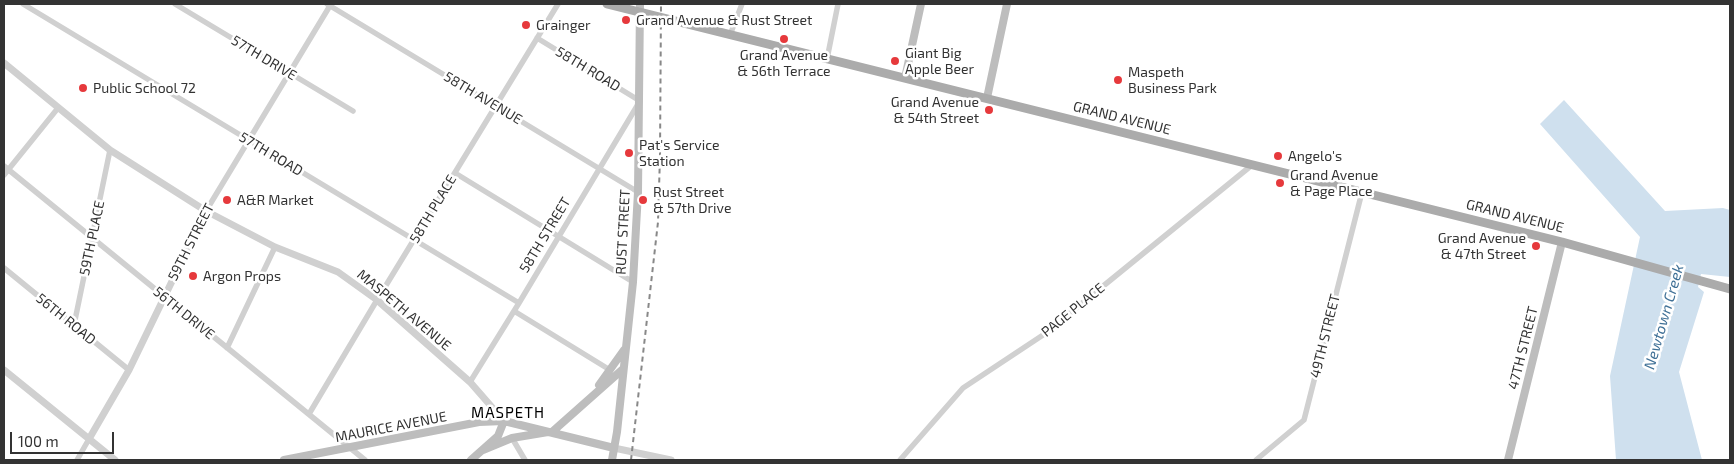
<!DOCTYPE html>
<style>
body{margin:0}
#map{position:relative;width:1734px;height:464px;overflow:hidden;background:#fff;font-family:"Exo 2",sans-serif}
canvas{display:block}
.frame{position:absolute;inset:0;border:5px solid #333;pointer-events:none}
.scale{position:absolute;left:10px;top:432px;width:104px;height:22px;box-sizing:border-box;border:2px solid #333;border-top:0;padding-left:6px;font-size:15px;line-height:18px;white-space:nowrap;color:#333;-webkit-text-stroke:4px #fff;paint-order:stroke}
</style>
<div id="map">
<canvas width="1734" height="464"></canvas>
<div class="frame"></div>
<div class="scale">100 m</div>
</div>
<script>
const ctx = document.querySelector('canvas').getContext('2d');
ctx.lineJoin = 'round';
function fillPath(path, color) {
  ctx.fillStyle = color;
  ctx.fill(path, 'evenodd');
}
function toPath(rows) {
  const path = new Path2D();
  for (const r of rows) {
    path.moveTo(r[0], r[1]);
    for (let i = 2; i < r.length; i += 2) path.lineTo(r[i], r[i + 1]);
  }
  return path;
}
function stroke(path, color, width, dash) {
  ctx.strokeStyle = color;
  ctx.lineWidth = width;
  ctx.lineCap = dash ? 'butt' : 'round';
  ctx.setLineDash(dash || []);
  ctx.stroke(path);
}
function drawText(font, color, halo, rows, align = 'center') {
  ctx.font = font + ' "Exo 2",sans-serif';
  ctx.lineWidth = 5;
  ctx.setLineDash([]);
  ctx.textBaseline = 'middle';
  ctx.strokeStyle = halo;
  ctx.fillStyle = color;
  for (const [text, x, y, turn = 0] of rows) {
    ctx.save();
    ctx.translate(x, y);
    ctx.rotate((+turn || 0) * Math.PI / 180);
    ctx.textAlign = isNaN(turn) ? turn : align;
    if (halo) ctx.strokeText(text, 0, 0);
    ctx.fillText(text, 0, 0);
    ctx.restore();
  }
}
const water = toPath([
 [1564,100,1665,211,1723,208,1730,210,1730,277,1701,274,1698,287,1704,292,1679,372,1702,460,1616,460,1610,376,1640,237,1540,124]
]);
const minor = toPath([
 [23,4,519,303],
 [175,4,353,111],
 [327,4,638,192],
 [730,35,742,4],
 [827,59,838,4],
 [4,166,365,460],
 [455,173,633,282],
 [4,175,58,108],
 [206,211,331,4],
 [4,268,129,370],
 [514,311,610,370],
 [74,325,110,150],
 [227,348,275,247],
 [470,382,519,303,640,101,537,38],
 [309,414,377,300,558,4],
 [512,438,525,460],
 [77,460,89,439],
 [900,460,963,388,1043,335,1252,165],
 [1256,460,1304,420,1362,192]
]);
const tertiary = toPath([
 [4,63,110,150,206,211,275,247,338,272,377,300,470,382,504,421],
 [4,370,115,460],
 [89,439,129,370,206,211],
 [614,448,671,460]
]);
const secondary = toPath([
 [905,78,921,4],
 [987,98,1007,4],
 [599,385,624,350],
 [552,432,623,369],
 [483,450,512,438,548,432],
 [284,460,479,422,504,421,614,448],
 [471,460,498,436,504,421],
 [612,460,617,432,633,282,638,192,640,4],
 [1508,460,1562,242]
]);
const primary = toPath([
 [607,4,1562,242,1730,289]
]);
const rail = toPath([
 [631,460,658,222,660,156,661,4]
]);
const markers = [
 [626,20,5,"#e6393c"],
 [526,25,5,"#e6393c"],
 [784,39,5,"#e6393c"],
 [895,61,5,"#e6393c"],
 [1118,80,5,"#e6393c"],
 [83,88,5,"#e6393c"],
 [989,110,5,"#e6393c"],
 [629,153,5,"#e6393c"],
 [1278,156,5,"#e6393c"],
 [1280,183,5,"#e6393c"],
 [227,200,5,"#e6393c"],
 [643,200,5,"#e6393c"],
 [1536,246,5,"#e6393c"],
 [193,276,5,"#e6393c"]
];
const poiNames = [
 ["Grand Avenue & Rust Street",636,20],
 ["Grainger",536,25],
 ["Giant Big",905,53],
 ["Apple Beer",905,69],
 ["Grand Avenue",784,55,"center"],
 ["& 56th Terrace",784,71,"center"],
 ["Maspeth",1128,72],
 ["Business Park",1128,88],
 ["Public School 72",93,88],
 ["Grand Avenue",979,102,"right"],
 ["& 54th Street",979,118,"right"],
 ["Pat's Service",639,145],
 ["Station",639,161],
 ["Angelo's",1288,156],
 ["Grand Avenue",1290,175],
 ["& Page Place",1290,191],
 ["Rust Street",653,192],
 ["& 57th Drive",653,208],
 ["A&R Market",237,200],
 ["Grand Avenue",1526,238,"right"],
 ["& 47th Street",1526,254,"right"],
 ["Argon Props",203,276]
];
const streetNames = [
 ["57TH DRIVE",264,58,31],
 ["58TH ROAD",588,69,31],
 ["58TH AVENUE",483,98,31],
 ["GRAND AVENUE",1122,118,14],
 ["57TH ROAD",271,154,31],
 ["58TH PLACE",433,209,-59],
 ["GRAND AVENUE",1515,216,14],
 ["RUST STREET",623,232,-87],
 ["58TH STREET",545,235,-59],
 ["59TH PLACE",92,238,-78],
 ["59TH STREET",191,242,-63],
 ["MASPETH AVENUE",404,310,40],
 ["PAGE PLACE",1073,310,-39],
 ["56TH DRIVE",184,313,39],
 ["56TH ROAD",66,319,39],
 ["49TH STREET",1325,336,-76],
 ["47TH STREET",1523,348,-76],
 ["MAURICE AVENUE",391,427,-11]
];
const waterNames = [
 ["Newtown Creek",1664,317,-74]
];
const neighbourhoodNames = [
 ["MASPETH",508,413]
];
fillPath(water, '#cfe0ee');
stroke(minor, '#d0d0d0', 5.5);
stroke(tertiary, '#d0d0d0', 7);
stroke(secondary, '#bdbdbd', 8);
stroke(primary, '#ababab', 9);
stroke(rail, '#888', 2, [5, 4]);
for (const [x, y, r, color] of markers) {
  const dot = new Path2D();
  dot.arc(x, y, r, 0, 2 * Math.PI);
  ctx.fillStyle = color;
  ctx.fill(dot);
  stroke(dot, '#fff', 2);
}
drawText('14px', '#333', '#fff', poiNames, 'left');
drawText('14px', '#333', '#fff', streetNames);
drawText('italic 15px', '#3f7096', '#fff', waterNames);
ctx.letterSpacing = '1px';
drawText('15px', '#000', '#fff', neighbourhoodNames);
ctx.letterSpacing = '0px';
</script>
